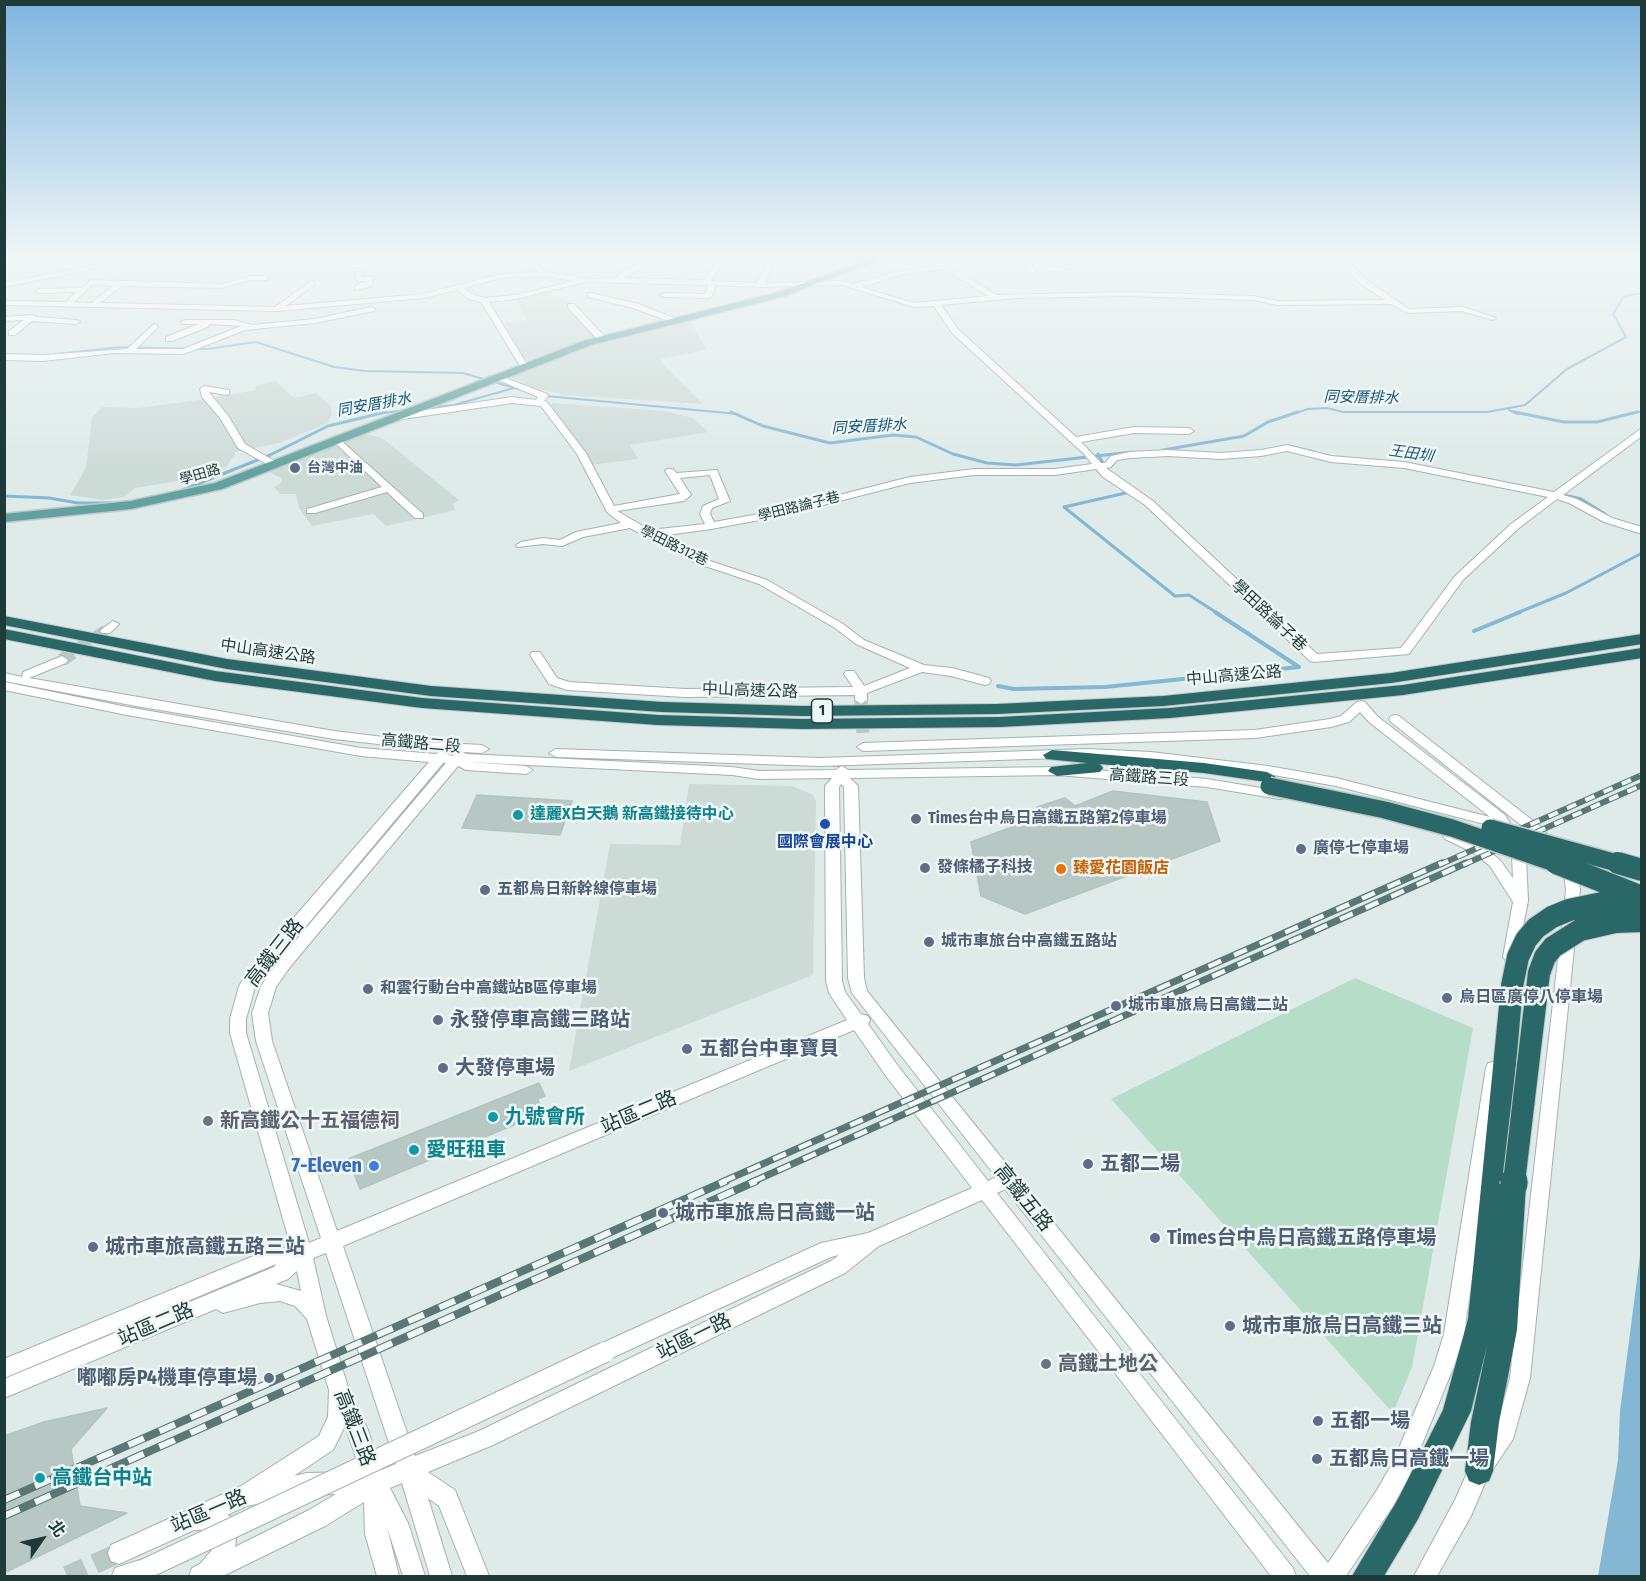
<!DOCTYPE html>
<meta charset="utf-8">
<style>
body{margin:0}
#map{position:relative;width:1646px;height:1581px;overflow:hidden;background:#deebe8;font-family:"Fira Sans Condensed","Noto Sans TC",sans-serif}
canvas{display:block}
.frame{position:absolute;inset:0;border:6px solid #1f3b39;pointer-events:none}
.north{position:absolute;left:12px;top:1509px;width:60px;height:60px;-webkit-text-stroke:4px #eff7f5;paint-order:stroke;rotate:56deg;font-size:16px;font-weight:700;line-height:24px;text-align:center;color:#1f3b39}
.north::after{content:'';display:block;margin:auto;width:21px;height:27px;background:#1f3b39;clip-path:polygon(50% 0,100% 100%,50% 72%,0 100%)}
</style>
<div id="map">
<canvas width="1646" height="1581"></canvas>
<div class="frame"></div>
<div class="north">北</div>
</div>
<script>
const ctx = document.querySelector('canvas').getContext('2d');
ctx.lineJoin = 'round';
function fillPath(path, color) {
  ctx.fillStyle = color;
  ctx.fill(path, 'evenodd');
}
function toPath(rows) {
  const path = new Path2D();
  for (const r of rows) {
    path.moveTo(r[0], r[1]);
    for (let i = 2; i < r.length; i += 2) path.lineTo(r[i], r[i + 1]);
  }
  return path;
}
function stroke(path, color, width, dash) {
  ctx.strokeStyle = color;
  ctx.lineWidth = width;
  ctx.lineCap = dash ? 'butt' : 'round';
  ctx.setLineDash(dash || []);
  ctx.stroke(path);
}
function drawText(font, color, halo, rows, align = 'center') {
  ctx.font = font + ' "Fira Sans Condensed","Noto Sans TC",sans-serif';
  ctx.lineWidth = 5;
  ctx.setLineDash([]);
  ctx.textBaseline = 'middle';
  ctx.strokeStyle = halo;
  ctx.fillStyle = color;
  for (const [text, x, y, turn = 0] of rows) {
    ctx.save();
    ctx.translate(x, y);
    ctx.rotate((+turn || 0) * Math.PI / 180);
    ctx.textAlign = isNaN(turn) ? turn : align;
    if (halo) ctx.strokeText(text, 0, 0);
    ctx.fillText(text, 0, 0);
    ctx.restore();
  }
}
const built = toPath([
 [545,288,555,300,565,298,596,337,527,360,522,357,505,323,527,320,515,296],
 [689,319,707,350,661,359,661,362,703,404,566,395,538,389,507,376,561,353],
 [275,381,294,398,316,393,330,405,332,413,328,423,279,443,236,452,226,467,189,479,135,488,124,497,104,500,70,495,86,468,92,417,103,407,139,408,205,399,256,390,255,386],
 [553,403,665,411,693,418,708,432,630,445,638,459,590,465,552,410,550,405],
 [363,433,382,438,459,500,453,504,456,510,386,526,373,514,312,526,299,508,296,494,280,494,274,487,282,482,281,478,267,471],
 [689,784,793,786,813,795,816,801,813,975,569,1071,610,844,680,845]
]);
const green = toPath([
 [1355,978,1473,1028,1412,1367,1393,1413,1111,1099]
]);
const water = toPath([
 [1641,1248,1641,1576,1598,1576,1618,1460,1620,1411]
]);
const streamFar2 = toPath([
 [56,354,120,347,207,349,256,342,334,367,365,371,463,373,535,394],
 [546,396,738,414],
 [425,408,454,405,514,388],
 [1509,410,1518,414],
 [376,414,406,410],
 [1293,414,1308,409,1327,408,1343,412,1487,412,1525,405,1567,369,1626,337,1613,314,1624,296,1642,293],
 [1631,414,1642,411]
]);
const streamFar1 = toPath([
 [731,412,763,426,830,443,893,435,916,437,953,454,987,463,1016,465,1132,452],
 [1514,412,1564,422,1597,422,1637,412],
 [1289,446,1314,452],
 [1163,450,1244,436,1268,422,1298,412],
 [1098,454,1105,467],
 [180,491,270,455,328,426,386,412],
 [1130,492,1064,507,1175,596,1189,595,1217,613],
 [1560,494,1581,499,1605,514],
 [4,496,49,498,78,503,111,503],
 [1517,613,1566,593,1642,553]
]);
const stream = toPath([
 [1474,631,1520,612],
 [998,686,1014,689,1105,687,1299,667,1215,612]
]);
const building = toPath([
 [1113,791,1207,802,1220,841,1025,914,981,896,971,842,1045,815,1037,807,1065,798,1075,806,1113,791],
 [477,795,572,801,560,835,462,828,477,795],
 [539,1083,545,1096,537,1099,545,1112,360,1189,348,1159,539,1083],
 [107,1408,71,1449,80,1506,127,1513,4,1573,4,1436,44,1422,107,1408]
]);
const minorTunnelFar1 = toPath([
 [62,660,106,631],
 [861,700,863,736]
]);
const minorTunnel = toPath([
 [67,1576,119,1553]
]);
const minor = toPath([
 [134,255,144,255,110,266,4,287,4,283,109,262,134,255],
 [521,255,539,255,543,260,538,264,546,272,591,279,616,278,622,271,658,255,666,255,624,278,704,280,720,255,726,255,774,260,765,283,842,281,853,284,900,271,939,266,923,255,931,255,997,295,1127,292,1253,296,1278,301,1385,300,1362,285,1348,271,1322,255,1330,255,1354,267,1368,281,1409,309,1463,307,1496,318,1492,320,1462,311,1407,313,1392,304,1278,305,1253,300,1127,296,1016,298,941,305,958,329,1076,437,1134,427,1189,428,1194,431,1189,434,1134,433,1081,442,1101,463,1105,463,1111,456,1130,452,1168,450,1221,453,1261,450,1287,445,1331,456,1404,462,1554,492,1642,428,1642,436,1563,495,1577,499,1612,518,1642,527,1642,534,1604,522,1569,503,1557,499,1519,528,1463,580,1409,654,1314,662,1310,661,1145,505,1103,477,1096,469,1055,475,974,475,910,483,776,517,711,529,660,536,704,559,767,580,843,624,864,640,924,665,952,668,989,678,991,681,989,684,985,685,951,676,922,672,867,693,867,700,861,704,855,700,855,695,685,697,567,690,549,684,530,655,532,652,540,652,557,678,569,682,685,689,853,687,844,674,846,671,854,671,864,686,910,668,856,644,835,628,759,584,696,563,630,528,583,537,562,546,543,544,517,547,516,545,521,542,543,538,560,540,576,532,621,523,607,512,577,454,541,406,512,403,396,420,391,417,393,415,512,397,536,400,538,397,491,377,498,375,547,394,548,396,544,401,547,402,586,453,614,506,680,494,665,471,667,469,673,469,676,473,717,470,730,501,712,508,710,514,714,522,776,511,910,477,974,469,1055,469,1092,464,1084,454,952,333,934,306,914,307,842,285,760,287,716,285,712,296,708,298,664,297,660,295,664,293,705,294,708,285,585,282,515,299,489,302,528,366,524,369,520,366,481,302,469,299,457,290,423,298,277,311,4,305,4,301,66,302,76,292,39,293,35,291,39,289,81,288,91,280,222,284,250,276,266,276,270,278,266,280,250,280,222,288,122,286,100,303,275,307,311,281,314,281,314,285,286,306,423,294,501,274,538,272,529,263,534,258,524,259,521,259,521,255],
 [723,260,766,264,757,283,711,281,723,260],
 [945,269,988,296,914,303,861,287,901,275,945,269],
 [544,276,574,281,515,295,484,298,475,295,463,288,501,278,544,276],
 [93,284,113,286,91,303,74,302,93,284],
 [1287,451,1331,462,1404,468,1548,497,1511,524,1455,576,1401,648,1317,654,1153,501,1106,468,1111,467,1117,460,1130,458,1168,456,1221,459,1261,456,1287,451],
 [710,475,719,499,703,506,700,514,705,524,650,530,617,511,684,501,691,495,680,478,710,475],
 [801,255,808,255,805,266,801,268,797,266,801,255],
 [1015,255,1022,255,1036,269,1036,273,1030,273,1015,255],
 [1031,255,1039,255,1043,258,1060,255,1072,255,1046,262,1051,267,1058,268,1087,260,1091,262,1058,272,1049,271,1031,255],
 [355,272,361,272,363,277,374,277,371,287,355,290,355,286,366,281,357,281,355,272],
 [591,293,639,304,681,321,674,323,633,308,588,297,588,293,591,293],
 [568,304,574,304,605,337,605,341,599,341,568,308,568,304],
 [371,307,375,309,374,311,315,323,245,330,184,354,114,353,43,361,4,360,4,354,43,355,127,349,154,324,158,326,157,328,136,349,183,349,241,326,209,324,208,327,172,341,166,341,166,337,199,324,182,324,181,322,185,320,234,320,252,325,315,319,371,307],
 [33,315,37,317,76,320,80,322,76,324,32,321,15,335,9,335,9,331,24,320,4,321,4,317,33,315],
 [204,386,229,390,229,394,226,395,209,392,229,417,245,444,278,463,278,467,272,467,238,448,220,418,202,397,200,389,204,386],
 [337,437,423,514,423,518,415,518,387,492,315,513,307,513,307,509,382,487,334,442,334,438,337,437],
 [113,621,119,624,110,633,102,633,100,631,102,629,113,621],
 [62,656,68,660,66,663,29,678,334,731,425,742,482,745,489,749,482,753,463,752,466,754,732,767,759,771,835,770,842,766,848,770,1057,767,1207,779,1285,792,1287,795,1285,798,1280,799,1207,787,1057,775,850,778,858,786,864,978,867,991,1328,1563,1377,1490,1393,1462,1434,1366,1444,1334,1486,1068,1488,1063,1494,1062,1500,1063,1502,1068,1464,1334,1454,1366,1409,1476,1393,1506,1346,1576,1310,1576,1005,1189,997,1193,1293,1568,1296,1576,1271,1576,982,1200,879,1246,845,1273,493,1445,428,1472,455,1490,489,1576,467,1576,439,1506,428,1498,452,1576,430,1576,402,1483,390,1488,408,1523,425,1576,403,1576,387,1527,399,1576,377,1576,365,1534,364,1502,325,1526,223,1576,189,1576,192,1568,200,1564,212,1550,215,1533,211,1530,194,1530,119,1564,111,1561,108,1553,111,1545,241,1486,319,1436,328,1417,329,1390,307,1319,295,1306,280,1301,260,1303,223,1313,216,1309,4,1398,4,1379,274,1267,276,1264,4,1378,4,1359,268,1250,291,1247,230,1033,230,1019,239,986,252,966,429,762,361,756,127,715,4,690,4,682,127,707,361,748,436,754,440,751,334,739,136,706,4,681,4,673,22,677,23,672,62,656],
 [447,751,458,752,452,756,449,755,447,751],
 [468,762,732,775,759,779,832,778,825,786,826,981,829,993,847,1020,337,1231,272,1041,268,1013,276,987,290,967,458,766,466,770,526,774,533,770,526,766,468,762],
 [443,763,446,763,280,959,261,986,252,1013,256,1041,321,1238,309,1243,246,1033,246,1019,255,987,443,763],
 [841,784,844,787,848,978,852,993,996,1177,988,1181,898,1066,868,1024,870,1020,868,1016,861,1014,845,992,842,981,839,787,841,784],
 [854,1030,886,1076,972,1188,868,1233,821,1243,598,1345,595,1352,598,1359,605,1361,831,1257,839,1255,831,1261,479,1431,415,1456,343,1246,854,1030],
 [326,1253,396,1464,381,1470,368,1430,348,1387,326,1316,313,1258,326,1253],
 [297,1271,301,1291,276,1284,288,1279,297,1271],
 [345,1426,361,1472,307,1473,294,1476,333,1450,345,1426],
 [336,1494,309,1510,235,1547,237,1532,230,1516,227,1515,246,1506,307,1495,336,1494],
 [1361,701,1365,702,1377,716,1505,815,1511,825,1509,828,1504,829,1336,786,1268,774,1151,760,1088,757,820,766,556,757,549,753,556,749,820,758,1088,749,1151,752,1268,766,1336,778,1490,817,1369,722,1360,712,1349,722,1331,727,1255,738,863,751,857,747,863,743,1255,730,1330,719,1341,716,1357,702,1361,701],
 [1395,715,1399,716,1541,827,1556,845,1554,848,1544,848,1531,833,1391,722,1389,719,1391,716,1395,715],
 [1450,832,1484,847,1500,860,1513,878,1512,856,1506,843,1513,838,1520,843,1526,856,1528,901,1516,961,1506,961,1503,957,1513,902,1490,866,1474,853,1445,839,1443,836,1450,832],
 [1566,859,1571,861,1578,872,1580,890,1530,1378,1513,1439,1487,1478,1471,1516,1437,1576,1414,1576,1455,1500,1471,1464,1497,1428,1510,1378,1566,890,1564,872,1559,864,1566,859],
 [143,1559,151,1562,154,1570,152,1576,112,1576,115,1568,143,1559]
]);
const major = toPath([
 [881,255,892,255,785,296,591,345,222,489,131,509,4,522,4,514,131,501,215,483,583,341,779,292,881,255]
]);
const highway = toPath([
 [4,616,227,659,431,686,662,702,802,706,997,704,1163,696,1391,673,1642,634,1642,644,1391,683,1163,706,997,714,802,716,662,712,431,696,227,669,4,625,4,616],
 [4,629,215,671,422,698,658,715,802,719,1000,717,1170,708,1403,685,1642,648,1642,658,1403,695,1170,718,1000,727,802,729,658,725,422,708,215,681,4,639,4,629],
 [1052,750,1204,763,1267,772,1276,777,1267,782,1204,773,1100,764,1103,768,1100,772,1057,776,1048,771,1051,767,1087,763,1046,759,1043,755,1052,750],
 [1512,978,1519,981,1523,986,1506,1177,1514,1174,1523,1177,1526,1184,1517,1330,1499,1422,1493,1471,1489,1481,1479,1485,1469,1481,1465,1471,1471,1422,1487,1346,1471,1411,1418,1519,1384,1576,1352,1576,1398,1499,1443,1410,1468,1319,1501,986,1505,981,1512,978]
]);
const railFar2 = toPath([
 [1439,865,1642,775],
 [1463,865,1642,785]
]);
const railFar1 = toPath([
 [722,1182,1442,863],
 [752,1182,1466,863]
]);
const rail = toPath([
 [4,1500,726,1181],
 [4,1516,756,1181]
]);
const minorBridge = toPath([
 [143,1570,605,1352]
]);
const highwayBridgeFar2 = toPath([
 [1269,786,1385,810,1452,828,1560,865],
 [1490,828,1624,865]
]);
const highwayBridgeFar1 = toPath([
 [1556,863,1642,897],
 [1618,863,1642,870],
 [1512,986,1518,957,1526,940,1536,928,1552,917,1569,910,1607,902,1642,902],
 [1514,1182,1539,973,1545,957,1553,947,1580,930,1615,922,1642,921]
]);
const highwayBridge = toPath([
 [1514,1184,1514,1181]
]);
const markers = [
 [295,468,6,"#5c6f8a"],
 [518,815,6,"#0f9aa8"],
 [916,819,6,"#5c6f8a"],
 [825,824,6,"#1a4fb4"],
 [1301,849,6,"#5c6f8a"],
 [925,868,6,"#5c6f8a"],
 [1061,869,6,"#e8710a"],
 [485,890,6,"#5c6f8a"],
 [929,942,6,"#5c6f8a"],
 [368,989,6,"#5c6f8a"],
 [1447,998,6,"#5c6f8a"],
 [1116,1006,6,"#5c6f8a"],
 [438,1020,6,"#5c6f8a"],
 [687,1049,6,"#5c6f8a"],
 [443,1068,6,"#5c6f8a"],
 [493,1117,6,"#0f9aa8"],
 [208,1121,6,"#6b7280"],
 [414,1150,6,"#0f9aa8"],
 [1088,1164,6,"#5c6f8a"],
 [374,1166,6,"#3f7fe0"],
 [663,1213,6,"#5c6f8a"],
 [1155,1238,6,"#5c6f8a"],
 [93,1247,6,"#5c6f8a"],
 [1230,1326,6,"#5c6f8a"],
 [1046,1364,6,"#6b7280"],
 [269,1378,6,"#5c6f8a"],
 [1318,1421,6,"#5c6f8a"],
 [1317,1459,6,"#5c6f8a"],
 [40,1478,6,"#0f9aa8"]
];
const farServicenames = [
 ["台灣中油",307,468]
];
const farStreetnames = [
 ["學田路",200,475,-16],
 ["學田路論子巷",799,507,-14],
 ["學田路312巷",674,546,26]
];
const farWaternames = [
 ["同安厝排水",1361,398,1],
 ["同安厝排水",374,405,-10],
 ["同安厝排水",869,427,-3],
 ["王田圳",1411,454,8]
];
const shields = [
 [822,711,21]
];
const shieldNames = [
 ["1",822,711]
];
const streetNames = [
 ["學田路論子巷",1269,616,43],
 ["中山高速公路",268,652,8],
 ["中山高速公路",1234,676,-5],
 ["中山高速公路",750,691,2],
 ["高鐵路二段",421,744,5],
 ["高鐵路三段",1149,778,4]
];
const cultureNames = [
 ["達麗X白天鵝 新高鐵接待中心",530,815]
];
const serviceNames = [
 ["Times台中烏日高鐵五路第2停車場",928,819],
 ["廣停七停車場",1313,849],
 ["發條橘子科技",937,868],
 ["五都烏日新幹線停車場",497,890],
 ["城市車旅台中高鐵五路站",941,942],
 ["和雲行動台中高鐵站B區停車場",380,989],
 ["烏日區廣停八停車場",1459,998],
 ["城市車旅烏日高鐵二站",1128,1006]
];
const transitNames = [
 ["國際會展中心",825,843]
];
const foodNames = [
 ["臻愛花園飯店",1073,869]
];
const nearStreetnames = [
 ["高鐵三路",275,953,-52],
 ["站區二路",639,1113,-23],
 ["高鐵五路",1023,1198,51],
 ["站區二路",156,1325,-23],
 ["站區一路",694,1337,-26],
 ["高鐵三路",354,1428,69],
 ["站區一路",209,1512,-23]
];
const nearServicenames = [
 ["永發停車高鐵三路站",450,1020],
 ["五都台中車寶貝",699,1049],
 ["大發停車場",455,1068],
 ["五都二場",1100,1164],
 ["城市車旅烏日高鐵一站",675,1213],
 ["Times台中烏日高鐵五路停車場",1167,1238],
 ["城市車旅高鐵五路三站",105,1247],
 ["城市車旅烏日高鐵三站",1242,1326],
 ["嘟嘟房P4機車停車場",257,1378,"right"],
 ["五都一場",1330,1421],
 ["五都烏日高鐵一場",1329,1459]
];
const nearCulturenames = [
 ["九號會所",505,1117],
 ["愛旺租車",426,1150],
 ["高鐵台中站",52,1478]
];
const nearWorshipnames = [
 ["新高鐵公十五福德祠",220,1121],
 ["高鐵土地公",1058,1364]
];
const nearShopnames = [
 ["7-Eleven",362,1166]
];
fillPath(built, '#cddbd7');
fillPath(green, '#b6ddc8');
fillPath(water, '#83b7d3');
stroke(streamFar2, '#83b7d3', 2);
stroke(streamFar1, '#83b7d3', 3);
stroke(stream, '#83b7d3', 4);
fillPath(building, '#b7c8c4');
stroke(building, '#b1c4c0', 1.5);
stroke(minorTunnelFar1, '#b8c8c5', 13, [13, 7]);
stroke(minorTunnel, '#b8c8c5', 20, [20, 10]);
stroke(minor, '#a1b3b0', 2);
stroke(major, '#c0c8c8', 3);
stroke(highway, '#c0c8c8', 2);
fillPath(minor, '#fff');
fillPath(major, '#61a29e');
fillPath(highway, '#2a6868');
stroke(railFar2, '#597775', 6);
stroke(railFar1, '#597775', 7);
stroke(rail, '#597775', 8);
stroke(railFar2, '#eff7f5', 4, [10]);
stroke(railFar1, '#eff7f5', 4.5, [14]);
stroke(rail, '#eff7f5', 6, [17]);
stroke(minorBridge, '#a1b3b0', 22, []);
stroke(highwayBridgeFar2, '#c0c8c8', 20, []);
stroke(highwayBridgeFar1, '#c0c8c8', 24, []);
stroke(highwayBridge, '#c0c8c8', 29, []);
stroke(minorBridge, '#fff', 20);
stroke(highwayBridgeFar2, '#2a6868', 17);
stroke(highwayBridgeFar1, '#2a6868', 22);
stroke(highwayBridge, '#2a6868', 27);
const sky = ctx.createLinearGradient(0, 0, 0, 476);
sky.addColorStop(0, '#7fb5e0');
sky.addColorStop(0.54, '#f0f6f5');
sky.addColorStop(1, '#f0f6f500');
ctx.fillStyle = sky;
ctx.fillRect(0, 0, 1646, 476);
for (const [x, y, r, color] of markers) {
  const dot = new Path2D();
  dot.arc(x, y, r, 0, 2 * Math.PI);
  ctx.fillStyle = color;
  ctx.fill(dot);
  stroke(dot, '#eff7f5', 2);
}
drawText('bold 14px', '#4e5e75', '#eff7f5', farServicenames, 'left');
drawText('14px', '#1f3b39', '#eff7f5', farStreetnames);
drawText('italic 15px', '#175579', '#eff7f5', farWaternames);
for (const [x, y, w] of shields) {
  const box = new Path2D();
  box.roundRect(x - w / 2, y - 12, w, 24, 4.5);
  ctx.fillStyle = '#eff7f5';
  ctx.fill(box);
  stroke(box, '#1f3b39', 1.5);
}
drawText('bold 15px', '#1f3b39', null, shieldNames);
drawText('16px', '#1f3b39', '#eff7f5', streetNames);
drawText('bold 16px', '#0d838f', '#eff7f5', cultureNames, 'left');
drawText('bold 16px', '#4e5e75', '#eff7f5', serviceNames, 'left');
drawText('bold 16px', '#164399', '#eff7f5', transitNames);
drawText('bold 16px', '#c56008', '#eff7f5', foodNames, 'left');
drawText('20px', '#1f3b39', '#eff7f5', nearStreetnames);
drawText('bold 20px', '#4e5e75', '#eff7f5', nearServicenames, 'left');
drawText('bold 20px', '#0d838f', '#eff7f5', nearCulturenames, 'left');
drawText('bold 20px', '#5b616d', '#eff7f5', nearWorshipnames, 'left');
drawText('bold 20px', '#366cbe', '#eff7f5', nearShopnames, 'right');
</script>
